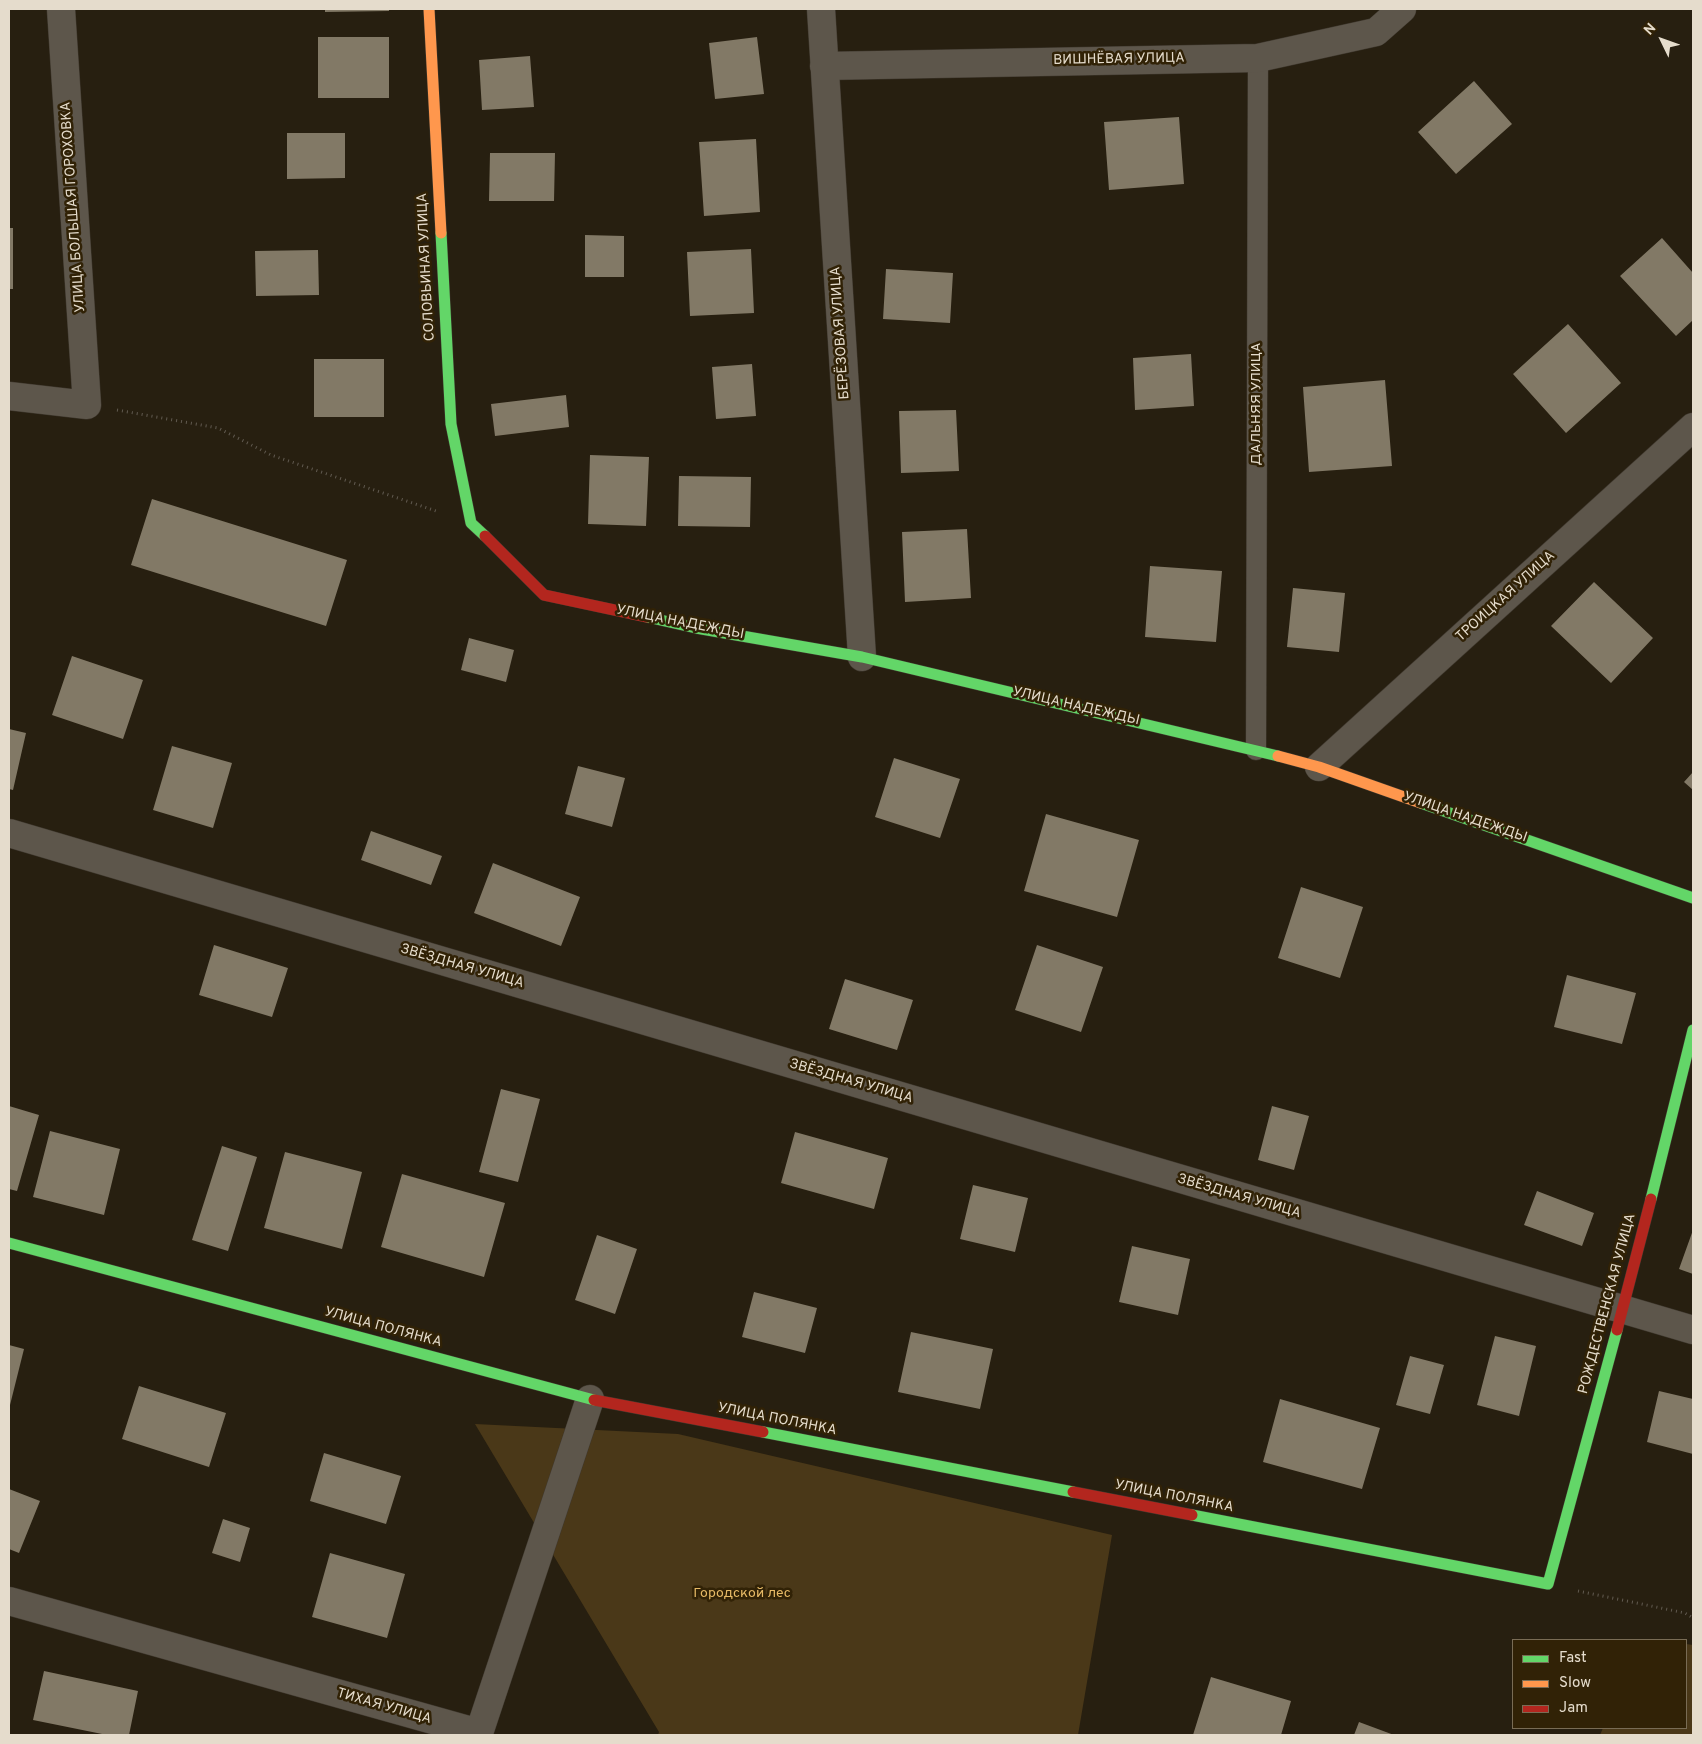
<!DOCTYPE html>
<meta charset="utf-8">
<style>
body{margin:0}
#map{position:relative;width:1702px;height:1744px;overflow:hidden;background:#271f10;font-family:Overpass,sans-serif}
canvas{display:block}
.frame{position:absolute;inset:0;border:10px solid #e5dccc;pointer-events:none}
.legend{position:absolute;left:1512px;top:1639px;width:175px;height:90px;box-sizing:border-box;background:#312206;border:1px solid #796c55;margin:0;padding:6px 9px;list-style:none;font-size:15px;color:#e5dccc}
.legend li{display:flex;align-items:center;gap:10px;height:25px}
.legend b{width:25px;border:1px solid #796c55}
.north{position:absolute;left:1637px;top:15px;width:50px;height:50px;-webkit-text-stroke:4px #312206;paint-order:stroke;rotate:312deg;font-size:14px;font-weight:700;line-height:20px;text-align:center;color:#e5dccc}
.north::after{content:'';display:block;margin:auto;width:18px;height:22px;background:#e5dccc;clip-path:polygon(50% 0,100% 100%,50% 72%,0 100%)}
</style>
<div id="map">
<canvas width="1702" height="1744"></canvas>
<div class="frame"></div>
<ul class="legend">
<li><b style="height:6px;background:#63d668"></b>Fast</li>
<li><b style="height:6px;background:#ff974d"></b>Slow</li>
<li><b style="height:6px;background:#b3261e"></b>Jam</li>
</ul>
<div class="north">N</div>
</div>
<script>
const ctx = document.querySelector('canvas').getContext('2d');
ctx.lineJoin = 'round';
function fillPath(path, color) {
  ctx.fillStyle = color;
  ctx.fill(path, 'evenodd');
}
function toPath(rows) {
  const path = new Path2D();
  for (const r of rows) {
    path.moveTo(r[0], r[1]);
    for (let i = 2; i < r.length; i += 2) path.lineTo(r[i], r[i + 1]);
  }
  return path;
}
function stroke(path, color, width, dash) {
  ctx.strokeStyle = color;
  ctx.lineWidth = width;
  ctx.lineCap = dash ? 'butt' : 'round';
  ctx.setLineDash(dash || []);
  ctx.stroke(path);
}
function drawText(font, color, halo, rows, align = 'center') {
  ctx.font = font + ' Overpass,sans-serif';
  ctx.lineWidth = 5;
  ctx.setLineDash([]);
  ctx.textBaseline = 'middle';
  ctx.strokeStyle = halo;
  ctx.fillStyle = color;
  for (const [text, x, y, turn = 0] of rows) {
    ctx.save();
    ctx.translate(x, y);
    ctx.rotate((+turn || 0) * Math.PI / 180);
    ctx.textAlign = isNaN(turn) ? turn : align;
    if (halo) ctx.strokeText(text, 0, 0);
    ctx.fillText(text, 0, 0);
    ctx.restore();
  }
}
const green = toPath([
 [475,1424,678,1434,1112,1535,1078,1735,658,1735,659,1732],
 [1686,1644,1693,1645,1693,1735,1600,1735,1603,1728,1686,1728]
]);
const building = toPath([
 [325,9,389,9,389,11,325,12],
 [318,37,389,37,389,98,318,98],
 [757,37,764,94,715,99,709,43],
 [530,56,534,107,482,110,479,60],
 [1474,81,1512,124,1456,174,1418,132],
 [1179,117,1184,184,1109,190,1104,122],
 [287,133,345,133,345,178,287,179],
 [756,139,760,212,704,216,699,142],
 [490,153,555,153,554,201,489,201],
 [9,228,13,228,13,289,9,289],
 [585,235,624,236,624,277,585,277],
 [1662,238,1693,273,1693,320,1676,336,1620,276],
 [751,249,754,313,690,316,687,252],
 [318,250,319,295,256,296,255,251],
 [886,269,953,273,950,323,883,319],
 [1568,324,1621,383,1566,433,1513,374],
 [1191,354,1194,406,1135,410,1133,358],
 [314,359,384,359,384,417,314,417],
 [752,364,756,416,716,419,712,367],
 [1385,380,1392,466,1309,472,1303,387],
 [566,395,569,427,495,436,491,404],
 [956,410,959,471,901,473,899,411],
 [590,455,649,457,646,526,588,524],
 [679,476,751,477,750,527,678,526],
 [152,499,347,560,326,626,131,565],
 [967,529,971,598,905,602,902,532],
 [1150,566,1222,571,1216,642,1145,637],
 [1594,582,1653,638,1611,683,1551,626],
 [1293,588,1345,593,1339,652,1287,647],
 [469,638,514,650,506,682,461,670],
 [72,656,143,680,123,739,52,715],
 [9,729,26,733,13,790,9,789],
 [172,746,232,763,213,828,153,810],
 [894,758,960,779,940,838,875,817],
 [578,766,625,778,612,827,565,814],
 [1693,772,1693,790,1684,782],
 [1046,814,1139,840,1117,917,1024,891],
 [371,831,442,856,431,885,361,860],
 [493,863,580,897,561,946,474,913],
 [1301,887,1363,907,1340,978,1278,958],
 [214,945,288,968,272,1017,199,995],
 [1037,945,1103,967,1081,1032,1015,1010],
 [1567,975,1636,993,1622,1044,1554,1027],
 [845,979,913,1000,897,1050,829,1029],
 [501,1089,540,1099,518,1182,479,1172],
 [9,1106,39,1115,17,1191,9,1189],
 [1272,1106,1309,1116,1294,1170,1258,1160],
 [50,1131,120,1149,104,1215,33,1197],
 [795,1132,888,1158,874,1209,781,1183],
 [222,1146,257,1157,228,1251,192,1240],
 [285,1152,362,1172,342,1249,264,1228],
 [402,1174,505,1203,484,1277,381,1247],
 [973,1185,1028,1198,1015,1252,960,1239],
 [1537,1191,1594,1213,1582,1246,1524,1225],
 [1693,1230,1693,1274,1679,1269],
 [597,1235,637,1249,615,1314,575,1300],
 [1132,1246,1190,1259,1178,1315,1119,1302],
 [754,1292,817,1308,805,1353,742,1337],
 [911,1332,993,1349,980,1409,898,1392],
 [1495,1336,1536,1346,1519,1416,1477,1405],
 [9,1345,24,1349,9,1409],
 [1410,1356,1444,1365,1430,1414,1396,1405],
 [139,1386,226,1413,209,1467,122,1439],
 [1659,1391,1693,1399,1693,1454,1647,1442],
 [1280,1399,1380,1428,1362,1489,1263,1462],
 [324,1453,401,1476,386,1524,310,1501],
 [9,1489,40,1501,19,1553,9,1549],
 [223,1519,250,1528,240,1562,212,1553],
 [330,1553,405,1574,387,1638,312,1617],
 [44,1671,138,1691,129,1735,107,1735,33,1720],
 [1211,1677,1291,1701,1281,1735,1193,1735],
 [1359,1722,1394,1735,1354,1735]
]);
const path = toPath([
 [117,410,218,428,271,455,436,511],
 [1578,1591,1685,1613,1693,1618]
]);
const lane = toPath([
 [1256,750,1258,58]
]);
const street = toPath([
 [821,9,862,657],
 [824,66,1258,58,1376,32,1402,9],
 [9,396,87,405,61,9],
 [1319,767,1693,427],
 [9,833,1693,1330],
 [9,1601,479,1733,590,1399]
]);
const fast = toPath([
 [441,233,451,424,471,523,485,536],
 [647,617,696,628,862,657,1278,756],
 [1421,803,1693,898],
 [1651,1199,1693,1030],
 [9,1243,594,1400],
 [763,1432,1073,1492],
 [1192,1515,1548,1584,1617,1330]
]);
const slow = toPath([
 [429,9,441,233],
 [1278,756,1319,767,1421,803]
]);
const jam = toPath([
 [485,536,544,595,647,617],
 [1617,1330,1651,1199],
 [594,1400,763,1432],
 [1073,1492,1192,1515]
]);
const streetNames = [
 ["ВИШНЁВАЯ УЛИЦА",1119,60,-1],
 ["УЛИЦА БОЛЬШАЯ ГОРОХОВКА",74,207,-94],
 ["СОЛОВЬИНАЯ УЛИЦА",427,267,-93],
 ["БЕРЁЗОВАЯ УЛИЦА",841,333,-94],
 ["ДАЛЬНЯЯ УЛИЦА",1257,404,-90],
 ["ТРОИЦКАЯ УЛИЦА",1506,597,-42],
 ["УЛИЦА НАДЕЖДЫ",680,623,11],
 ["УЛИЦА НАДЕЖДЫ",1076,707,13],
 ["УЛИЦА НАДЕЖДЫ",1465,818,19],
 ["ЗВЁЗДНАЯ УЛИЦА",462,967,16],
 ["ЗВЁЗДНАЯ УЛИЦА",851,1082,16],
 ["ЗВЁЗДНАЯ УЛИЦА",1239,1197,16],
 ["РОЖДЕСТВЕНСКАЯ УЛИЦА",1608,1304,-75],
 ["УЛИЦА ПОЛЯНКА",383,1328,15],
 ["УЛИЦА ПОЛЯНКА",777,1420,11],
 ["УЛИЦА ПОЛЯНКА",1174,1497,11],
 ["ТИХАЯ УЛИЦА",384,1707,16]
];
const parkNames = [
 ["Городской лес",742,1594]
];
fillPath(green, '#4a3818');
fillPath(building, '#827966');
stroke(lane, '#3f382e', 21);
stroke(street, '#3f382e', 29);
stroke(fast, '#3f382e', 12);
stroke(slow, '#3f382e', 12);
stroke(jam, '#3f382e', 12);
stroke(path, '#625b51', 3, [1, 4]);
stroke(lane, '#5d564b', 20);
stroke(street, '#5d564b', 28);
stroke(fast, '#63d668', 11);
stroke(slow, '#ff974d', 11);
stroke(jam, '#b3261e', 11);
drawText('14px', '#e5dccc', '#312206', streetNames);
drawText('14px', '#e7ba66', '#312206', parkNames);
</script>
